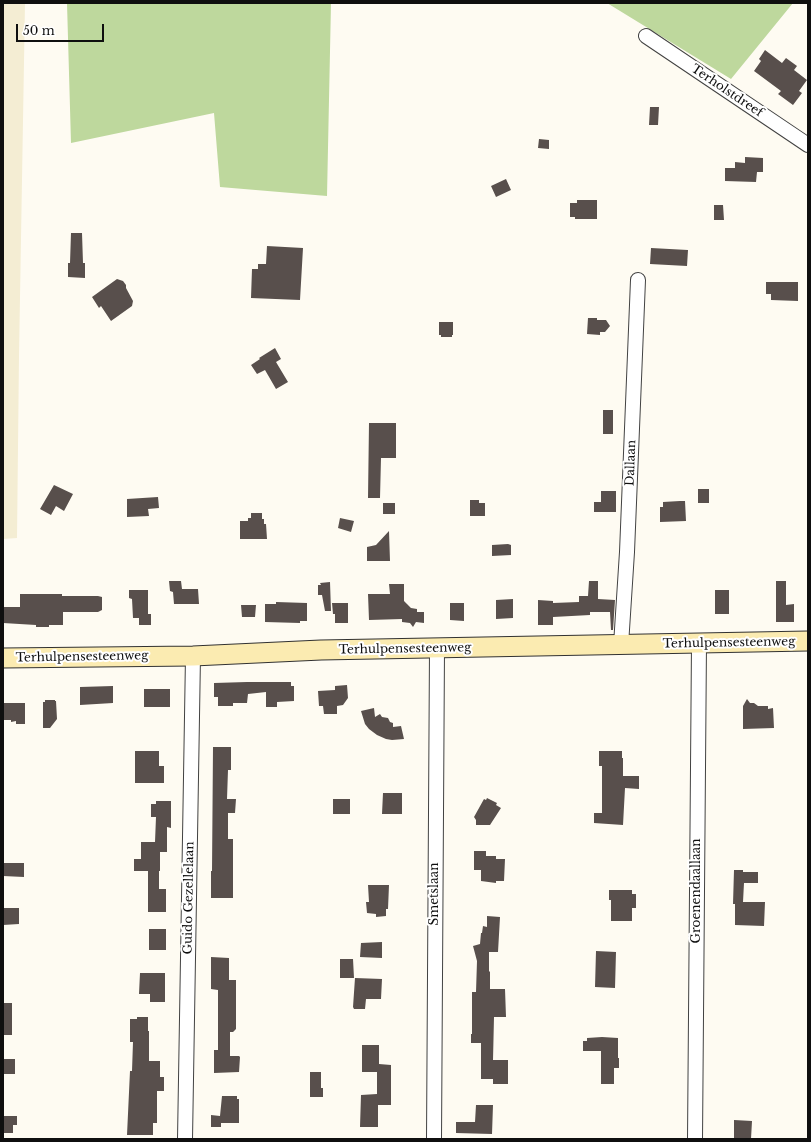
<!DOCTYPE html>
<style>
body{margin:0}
#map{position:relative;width:811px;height:1142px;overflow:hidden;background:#fefbf2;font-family:"Libre Baskerville",serif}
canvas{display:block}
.frame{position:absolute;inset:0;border:4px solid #0f0f0f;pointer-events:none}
.scale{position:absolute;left:16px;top:24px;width:88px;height:18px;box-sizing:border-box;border:2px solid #0f0f0f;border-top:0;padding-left:5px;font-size:12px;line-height:14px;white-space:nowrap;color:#0f0f0f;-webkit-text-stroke:3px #fff;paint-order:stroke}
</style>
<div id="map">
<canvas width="811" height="1142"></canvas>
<div class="frame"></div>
<div class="scale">50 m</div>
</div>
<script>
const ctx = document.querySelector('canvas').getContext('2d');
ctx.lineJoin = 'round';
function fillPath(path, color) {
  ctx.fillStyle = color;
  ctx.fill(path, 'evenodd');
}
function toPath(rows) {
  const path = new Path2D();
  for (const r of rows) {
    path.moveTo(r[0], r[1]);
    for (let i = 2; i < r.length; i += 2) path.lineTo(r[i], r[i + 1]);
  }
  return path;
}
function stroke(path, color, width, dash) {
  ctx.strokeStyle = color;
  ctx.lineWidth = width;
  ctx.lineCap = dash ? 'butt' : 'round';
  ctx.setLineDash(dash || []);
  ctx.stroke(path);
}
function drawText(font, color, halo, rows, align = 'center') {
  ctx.font = font + ' "Libre Baskerville",serif';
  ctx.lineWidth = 4;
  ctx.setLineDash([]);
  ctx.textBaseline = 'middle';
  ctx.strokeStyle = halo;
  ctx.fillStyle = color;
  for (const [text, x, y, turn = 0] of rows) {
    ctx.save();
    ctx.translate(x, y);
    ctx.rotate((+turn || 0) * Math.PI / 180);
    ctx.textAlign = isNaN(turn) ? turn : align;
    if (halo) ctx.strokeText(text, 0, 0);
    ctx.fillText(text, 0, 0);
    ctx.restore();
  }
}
const farmland = toPath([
 [3,3,25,3,19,356,17,538,3,539]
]);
const forest = toPath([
 [67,3,331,3,327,196,220,187,214,113,71,143],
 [607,3,793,3,731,79]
]);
const building = toPath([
 [765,50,782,63,786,58,797,66,794,70,807,80,799,91,802,93,793,105,778,94,781,91,754,71,761,61,759,59],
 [650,107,659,107,658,125,649,125],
 [539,139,549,140,549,149,538,148],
 [745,157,763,158,763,172,757,172,756,182,725,181,725,168,735,168,735,162,745,163],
 [506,179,511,190,496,197,491,186],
 [577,200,597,200,597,219,575,219,575,217,570,217,570,203,577,203],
 [714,205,723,205,724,220,714,220],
 [71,233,82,233,83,263,85,263,85,278,68,277,68,263,70,263],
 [267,246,303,248,300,300,251,298,252,269,258,269,258,264,266,264],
 [651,248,688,250,687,266,650,264],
 [117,279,123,281,126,285,126,288,133,301,132,306,111,321,101,306,99,308,92,297],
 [766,282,798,282,798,301,771,300,771,294,766,294],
 [588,318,597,318,597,320,606,320,610,326,605,332,600,332,600,335,587,334],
 [439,322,453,322,453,335,452,335,452,337,441,337,441,335,439,335],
 [275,348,281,359,276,362,288,382,276,389,265,370,257,374,251,365,260,359,259,358],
 [603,410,613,410,613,434,603,434],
 [369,423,396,423,396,458,381,458,380,498,368,498],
 [54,485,73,494,64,511,56,506,51,515,40,509],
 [698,489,709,489,709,503,698,503],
 [601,491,616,491,616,512,594,512,594,502,601,502],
 [158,497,159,508,148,509,149,516,127,517,127,499],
 [470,500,479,500,479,503,485,503,485,516,470,516],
 [680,501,685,501,686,521,660,522,660,507,663,507,663,502],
 [383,503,395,503,395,514,383,514],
 [251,513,262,513,262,519,264,519,264,524,266,524,267,539,240,539,240,521,248,521,248,518,251,518],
 [340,518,354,521,351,532,338,528],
 [389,531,390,561,367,561,367,547,376,545],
 [508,544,511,545,511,555,492,556,492,545],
 [169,581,181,581,182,589,198,589,199,604,174,604,173,592,170,591],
 [589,581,598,581,598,599,615,600,613,630,611,630,610,612,590,612,590,615,553,617,553,625,538,625,538,600,553,601,553,603,579,602,579,596,588,596],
 [776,581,786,581,786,605,794,604,794,622,776,622],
 [330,582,331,611,325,611,322,595,318,595,318,585,321,585,320,583],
 [389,584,404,584,404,601,411,608,417,609,417,612,424,612,424,623,416,622,413,627,410,623,402,622,402,619,369,620,368,594,390,594],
 [129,590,148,590,148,614,151,614,151,625,139,625,139,618,133,618,132,599,129,598],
 [715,590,729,590,729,614,715,614],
 [20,594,62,594,62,596,98,596,102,597,102,610,98,612,63,612,63,625,49,625,49,627,36,627,36,625,3,623,3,607,20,607],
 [513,599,513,618,496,619,496,600],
 [276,602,307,603,307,621,300,621,300,623,265,622,265,604,276,604],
 [332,603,348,603,348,623,335,623,335,614,333,614],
 [450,603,464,603,464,621,450,620],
 [241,605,256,605,255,617,242,617],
 [247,682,291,682,291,686,294,686,294,701,277,702,277,707,266,707,266,692,248,694,247,703,233,703,233,706,218,706,218,697,214,697,214,683],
 [347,685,348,698,343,705,337,706,337,714,324,714,323,706,319,706,318,691,335,690,335,686],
 [113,686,113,703,80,705,80,687],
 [144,689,170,689,170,707,144,707],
 [747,699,750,703,754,703,758,706,768,706,768,709,773,708,774,728,743,729,743,706],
 [45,700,55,700,55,701,56,701,57,719,50,728,43,728,43,702,45,702],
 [3,703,25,703,25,724,16,724,16,721,11,722,11,720,3,720],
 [374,708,375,717,380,714,382,717,388,718,390,722,393,723,393,727,401,726,404,739,392,740,386,739,377,735,369,729,365,724,361,711],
 [213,747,231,747,231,770,228,770,227,799,236,799,235,813,228,813,228,839,233,839,233,898,211,898,211,871,212,871],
 [135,751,159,751,159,766,164,766,164,783,135,783],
 [599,751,622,751,622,758,623,758,623,776,639,776,639,789,625,788,623,825,594,823,594,813,602,813,602,766,599,766],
 [383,793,402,793,402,814,382,814],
 [487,798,497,803,496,805,501,808,490,825,476,825,476,820,474,817,484,799,486,800],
 [333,799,350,799,350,814,333,814],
 [156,801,171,801,171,828,167,827,167,852,160,852,160,871,159,871,159,889,166,889,166,912,148,912,148,871,134,871,134,859,141,859,141,842,155,842,156,817,151,817,151,804,156,804],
 [474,851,486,851,486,856,496,856,496,859,505,859,504,881,496,881,496,883,481,881,481,870,474,870],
 [3,863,24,863,24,877,3,876],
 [734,870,743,870,743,872,758,872,758,883,744,883,743,902,765,902,764,926,735,925,735,904,733,904],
 [368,885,389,885,388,909,386,909,386,916,376,917,376,914,367,913,366,902,369,902],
 [609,890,632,890,632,894,636,894,636,908,632,908,632,921,611,921,611,900,609,900],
 [3,908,19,908,19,924,3,925],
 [487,916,500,917,498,952,489,952,489,972,490,971,490,989,505,989,506,1017,494,1017,493,1060,508,1060,508,1084,493,1084,493,1079,481,1079,481,1043,471,1043,471,1034,472,1034,472,992,476,992,477,961,473,946,480,944,481,933,482,933,483,926,487,927],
 [149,929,166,929,166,950,149,950],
 [382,942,382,958,360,957,361,943],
 [596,951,616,952,615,988,595,987],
 [211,957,229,958,229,980,236,980,236,1029,233,1032,230,1032,230,1056,239,1056,240,1057,239,1072,214,1073,214,1050,218,1050,218,990,211,989],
 [340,959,353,959,354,978,340,978],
 [140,973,165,973,165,1002,150,1002,150,994,139,994],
 [355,978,382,979,381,999,366,999,365,1009,354,1009,353,1007],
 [3,1003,12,1003,12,1035,3,1035],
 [137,1017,148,1017,148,1031,149,1031,149,1061,160,1061,160,1077,164,1077,164,1091,157,1091,157,1123,153,1123,153,1135,127,1135,130,1071,132,1071,133,1042,130,1042,130,1019,137,1019],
 [602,1037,618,1038,618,1058,619,1058,619,1068,614,1068,614,1084,601,1084,601,1051,583,1051,583,1041,587,1041,587,1038],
 [362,1045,379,1045,379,1064,391,1065,391,1105,378,1105,378,1127,360,1127,361,1095,377,1094,377,1072,362,1072],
 [3,1059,15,1059,15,1074,3,1074],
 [310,1072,321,1072,321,1088,323,1088,323,1097,310,1097],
 [222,1096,237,1096,237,1099,239,1099,239,1123,221,1123,221,1127,211,1127,211,1115,220,1116],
 [476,1105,493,1105,492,1134,456,1133,456,1122,475,1122],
 [3,1116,17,1116,17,1125,13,1125,13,1133,3,1133],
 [734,1120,752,1121,751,1139,734,1139]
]);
const minor = toPath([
 [646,36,808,145],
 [621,645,627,552,638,280],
 [185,1139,193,656],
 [434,1139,437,649],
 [695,1139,699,643]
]);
const secondary = toPath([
 [3,658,193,656,321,650,808,641]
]);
const streetNames = [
 ["Terholstdreef",727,91,34],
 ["Dallaan",631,463,-88],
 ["Terhulpensesteenweg",729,643,-1],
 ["Terhulpensesteenweg",405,649,-1],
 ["Terhulpensesteenweg",82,657,-1],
 ["Groenendaallaan",697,891,-90],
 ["Smetslaan",435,894,-90],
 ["Guido Gezellelaan",189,898,-89]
];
fillPath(farmland, '#f4edd3');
fillPath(forest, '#bed89d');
fillPath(building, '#584f4c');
stroke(minor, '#424242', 16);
stroke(secondary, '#313131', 21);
stroke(minor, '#fff', 14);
stroke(secondary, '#fbebb1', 19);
drawText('12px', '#0f0f0f', '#fff', streetNames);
</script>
